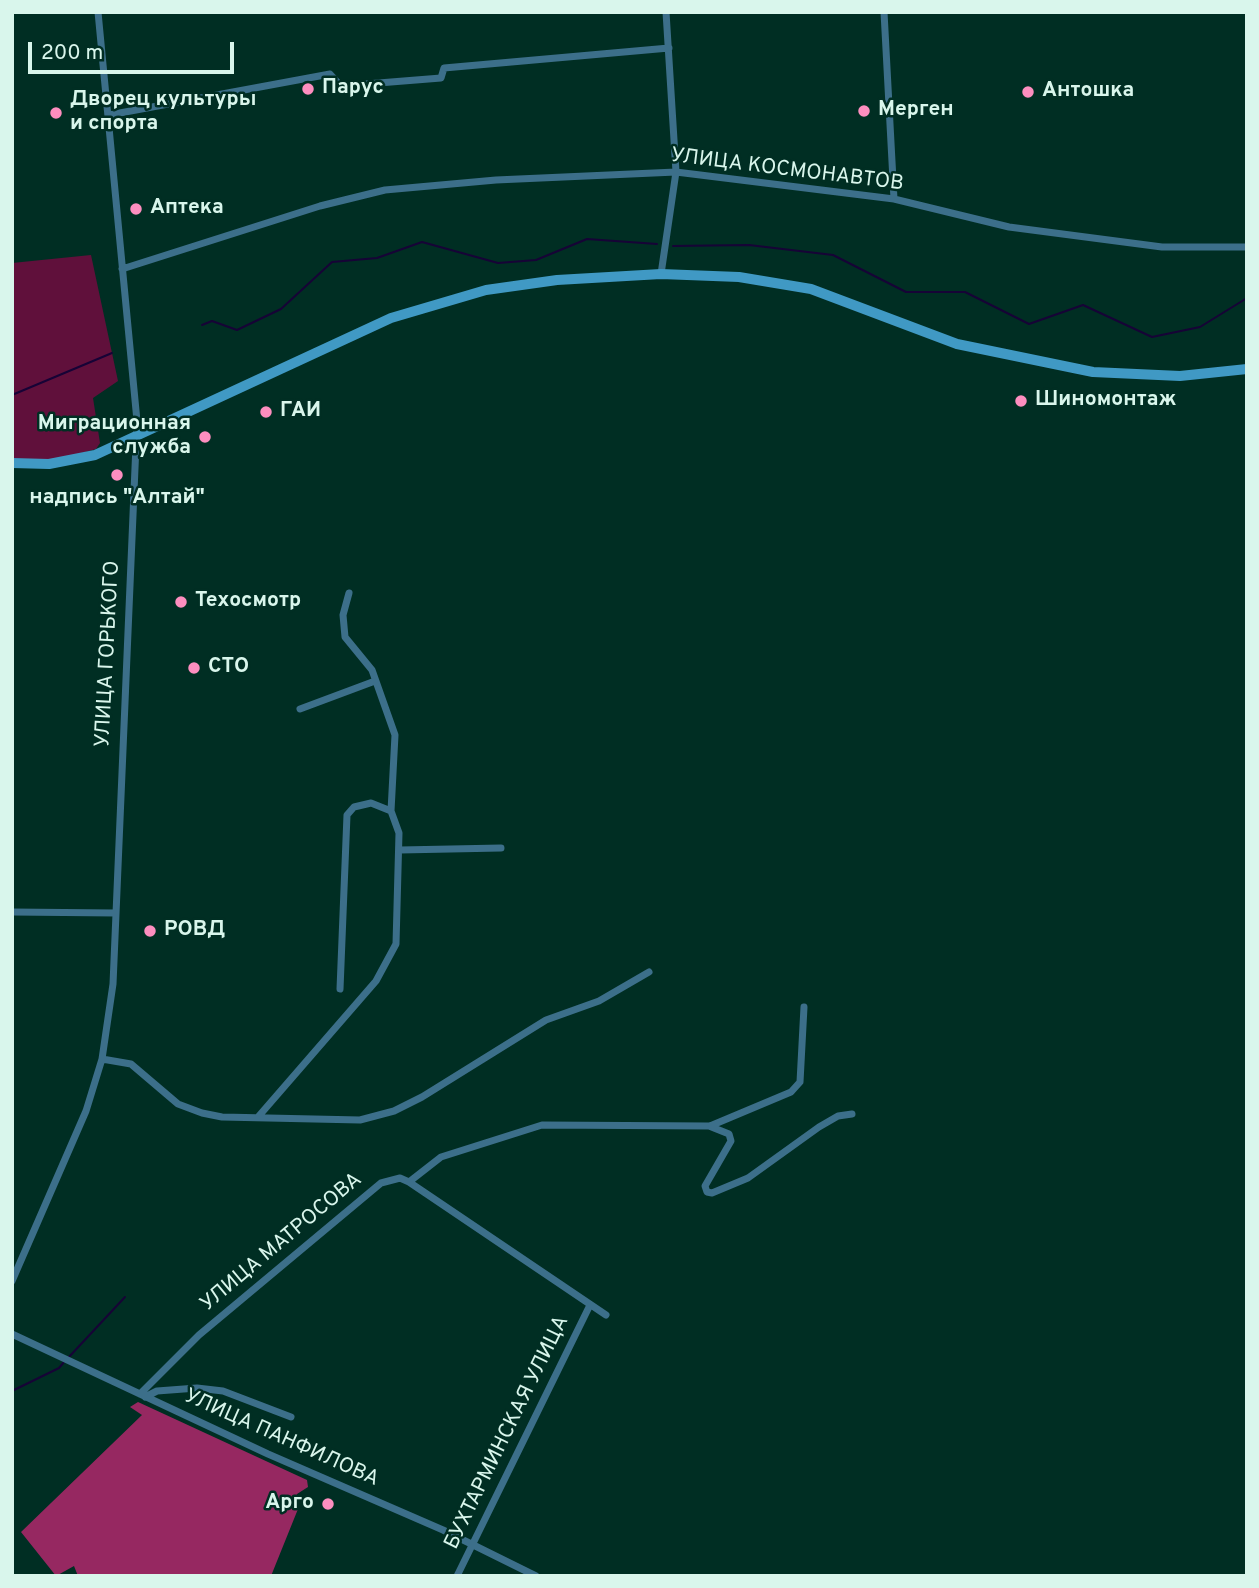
<!DOCTYPE html>
<meta charset="utf-8">
<style>
body{margin:0}
#map{position:relative;width:1259px;height:1588px;overflow:hidden;background:#002e23;font-family:Overpass,sans-serif}
canvas{display:block}
.frame{position:absolute;inset:0;border:14px solid #d9f6ec;pointer-events:none}
.scale{position:absolute;left:28px;top:42px;width:206px;height:32px;box-sizing:border-box;border:4px solid #d9f6ec;border-top:0;padding-left:9px;font-size:21px;line-height:24px;white-space:nowrap;color:#d9f6ec;-webkit-text-stroke:5px #002e23;paint-order:stroke}
</style>
<div id="map">
<canvas width="1259" height="1588"></canvas>
<div class="frame"></div>
<div class="scale">200 m</div>
</div>
<script>
const ctx = document.querySelector('canvas').getContext('2d');
ctx.lineJoin = 'round';
function fillPath(path, color) {
  ctx.fillStyle = color;
  ctx.fill(path, 'evenodd');
}
function toPath(rows) {
  const path = new Path2D();
  for (const r of rows) {
    path.moveTo(r[0], r[1]);
    for (let i = 2; i < r.length; i += 2) path.lineTo(r[i], r[i + 1]);
  }
  return path;
}
function stroke(path, color, width, dash) {
  ctx.strokeStyle = color;
  ctx.lineWidth = width;
  ctx.lineCap = dash ? 'butt' : 'round';
  ctx.setLineDash(dash || []);
  ctx.stroke(path);
}
function drawText(font, color, halo, rows, align = 'center') {
  ctx.font = font + ' Overpass,sans-serif';
  ctx.lineWidth = 5;
  ctx.setLineDash([]);
  ctx.textBaseline = 'middle';
  ctx.strokeStyle = halo;
  ctx.fillStyle = color;
  for (const [text, x, y, turn = 0] of rows) {
    ctx.save();
    ctx.translate(x, y);
    ctx.rotate((+turn || 0) * Math.PI / 180);
    ctx.textAlign = isNaN(turn) ? turn : align;
    if (halo) ctx.strokeText(text, 0, 0);
    ctx.fillText(text, 0, 0);
    ctx.restore();
  }
}
const green = toPath([
 [91,255,118,381,93,398,100,443,96,449,60,459,12,459,12,263]
]);
const forest = toPath([
 [138,1402,307,1480,308,1487,297,1494,298,1509,271,1576,78,1576,74,1566,56,1576,21,1532,142,1415,130,1407]
]);
const stream = toPath([
 [673,246,749,245,833,255,906,292,965,292,1029,324,1083,305,1152,337,1200,327,1247,298],
 [202,325,212,321,237,330,281,309,332,262,377,258,422,242,498,263,536,260,587,239,657,244],
 [12,395,112,353],
 [68,1358,125,1297],
 [12,1391,59,1368,64,1362]
]);
const street = toPath([
 [884,12,894,199],
 [109,115,330,74,341,86,441,78,444,68,669,48],
 [122,269,320,206,385,190,496,180,676,172,894,199,1009,227,1162,247,1247,247],
 [661,274,676,172,666,12],
 [349,593,343,615,345,637,372,670,395,735,391,811],
 [300,709,375,681],
 [400,850,501,848],
 [12,912,116,913],
 [102,1059,131,1064,178,1104,202,1113,222,1117,360,1120,394,1111,422,1097,546,1020,599,1001,649,972],
 [258,1117,376,981,396,944,399,833,391,811,371,803,354,807,347,815,340,989],
 [710,1126,791,1092,800,1082,804,1007],
 [409,1182,606,1315],
 [12,1281,86,1111,102,1059,113,984,137,421,98,12],
 [12,1334,268,1454,443,1530,536,1576],
 [140,1394,199,1335,381,1183,400,1178,409,1182,441,1157,542,1125,709,1126,729,1134,731,1141,705,1186,707,1192,712,1193,748,1178,819,1127,838,1116,852,1114],
 [145,1397,157,1391,197,1388,223,1391,291,1417],
 [457,1576,590,1305]
]);
const secondary = toPath([
 [12,463,49,464,95,455,391,318,486,290,557,280,661,274,739,277,811,289,957,344,1093,372,1180,376,1247,369]
]);
const markers = [
 [308,89,7,"#fd8ebf"],
 [1028,92,7,"#fd8ebf"],
 [864,111,7,"#fd8ebf"],
 [56,113,7,"#fd8ebf"],
 [136,209,7,"#fd8ebf"],
 [1021,401,7,"#fd8ebf"],
 [266,412,7,"#fd8ebf"],
 [205,437,7,"#fd8ebf"],
 [117,475,7,"#fd8ebf"],
 [181,602,7,"#fd8ebf"],
 [194,668,7,"#fd8ebf"],
 [150,931,7,"#fd8ebf"],
 [328,1504,7,"#fd8ebf"]
];
const poiNames = [
 ["Парус",322,89],
 ["Антошка",1042,92],
 ["Дворец культуры",70,101],
 ["и спорта",70,125],
 ["Мерген",878,111],
 ["Аптека",150,209],
 ["Шиномонтаж",1035,401],
 ["ГАИ",280,412],
 ["Миграционная",191,425,"right"],
 ["служба",191,449,"right"],
 ["надпись \"Алтай\"",117,499,"center"],
 ["Техосмотр",195,602],
 ["СТО",208,668],
 ["РОВД",164,931],
 ["Арго",314,1504,"right"]
];
const streetNames = [
 ["УЛИЦА КОСМОНАВТОВ",787,171,7],
 ["УЛИЦА ГОРЬКОГО",109,654,-87],
 ["УЛИЦА МАТРОСОВА",282,1243,-40],
 ["БУХТАРМИНСКАЯ УЛИЦА",508,1433,-64],
 ["УЛИЦА ПАНФИЛОВА",281,1439,24]
];
fillPath(green, '#60103b');
fillPath(forest, '#962861');
stroke(stream, '#160336', 2);
stroke(street, '#3c6f8a', 7);
stroke(secondary, '#4099c4', 10);
for (const [x, y, r, color] of markers) {
  const dot = new Path2D();
  dot.arc(x, y, r, 0, 2 * Math.PI);
  ctx.fillStyle = color;
  ctx.fill(dot);
  stroke(dot, '#002e23', 2.5);
}
drawText('bold 21px', '#d9f6ec', '#002e23', poiNames, 'left');
drawText('21px', '#d9f6ec', '#002e23', streetNames);
</script>
